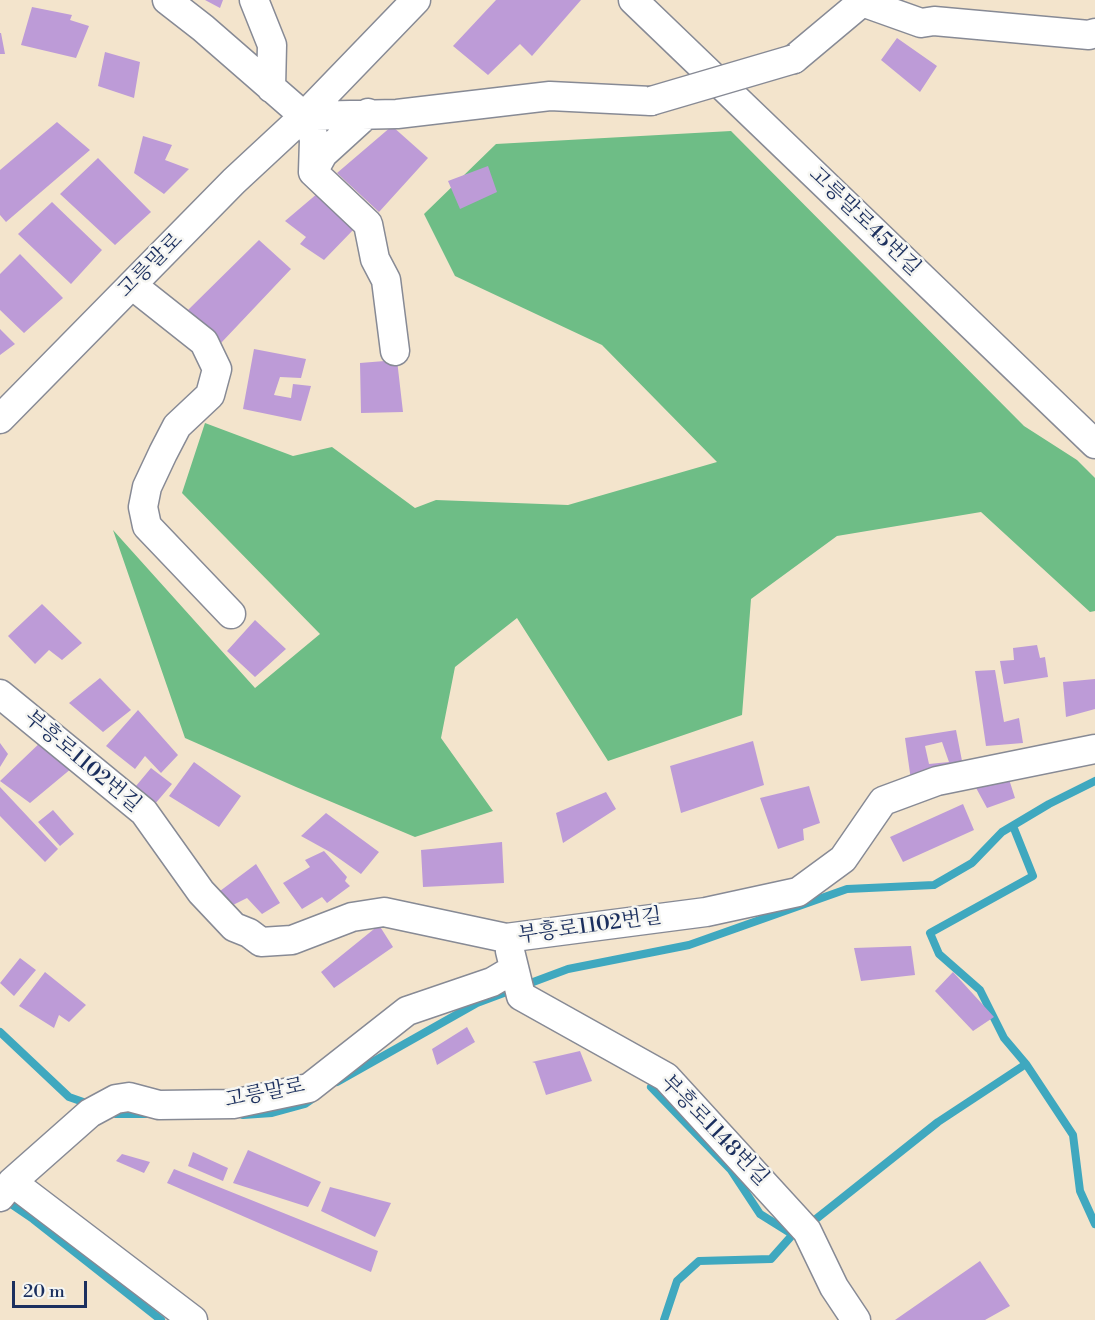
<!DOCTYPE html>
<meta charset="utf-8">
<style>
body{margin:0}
#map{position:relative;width:1095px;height:1320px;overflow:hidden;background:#f3e4cc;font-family:"Libre Bodoni",serif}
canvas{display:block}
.scale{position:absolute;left:12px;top:1281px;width:75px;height:27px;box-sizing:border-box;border:3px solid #1b2f5e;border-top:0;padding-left:8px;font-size:18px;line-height:21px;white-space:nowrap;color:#1b2f5e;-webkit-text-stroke:4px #f6f6f2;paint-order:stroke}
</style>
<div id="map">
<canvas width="1095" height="1320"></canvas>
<div class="scale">20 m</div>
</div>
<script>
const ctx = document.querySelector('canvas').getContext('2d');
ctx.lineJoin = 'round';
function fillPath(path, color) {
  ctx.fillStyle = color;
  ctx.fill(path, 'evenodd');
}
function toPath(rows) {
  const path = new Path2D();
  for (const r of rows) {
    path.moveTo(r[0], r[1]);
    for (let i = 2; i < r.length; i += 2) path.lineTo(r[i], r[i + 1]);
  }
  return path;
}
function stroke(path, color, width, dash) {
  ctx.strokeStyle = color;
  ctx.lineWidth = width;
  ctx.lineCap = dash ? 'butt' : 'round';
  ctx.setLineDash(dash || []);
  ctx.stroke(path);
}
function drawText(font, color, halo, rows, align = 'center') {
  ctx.font = font + ' "Libre Bodoni","Noto Serif KR",serif';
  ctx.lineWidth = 5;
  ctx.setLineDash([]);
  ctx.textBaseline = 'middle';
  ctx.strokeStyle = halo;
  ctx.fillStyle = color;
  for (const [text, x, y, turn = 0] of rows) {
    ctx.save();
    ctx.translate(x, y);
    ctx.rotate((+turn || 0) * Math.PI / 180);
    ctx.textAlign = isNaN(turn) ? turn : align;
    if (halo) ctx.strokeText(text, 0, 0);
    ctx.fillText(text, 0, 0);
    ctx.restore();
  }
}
const forest = toPath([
 [731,131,1024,426,1077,460,1095,478,1095,611,1090,612,981,512,837,536,751,599,742,715,608,761,517,618,455,667,441,738,493,811,415,837,296,787,185,738,113,530,255,688,320,634,182,493,205,423,293,456,332,447,415,508,436,500,568,505,717,462,602,345,455,276,424,214,496,144]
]);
const stream = toPath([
 [1013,826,1033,876,930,933,939,954,980,990,1004,1038,1026,1064,1073,1135,1080,1191,1095,1224],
 [0,1032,69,1097,89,1104],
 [337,1082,477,1003,568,969,689,945,847,889,934,885,972,863,1002,832,1049,804,1095,781],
 [651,1087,731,1170,760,1214,792,1234],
 [109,1111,116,1114,147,1114],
 [243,1115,272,1113,305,1104,315,1097],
 [5,1200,33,1219,161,1320],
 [816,1219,938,1122,1026,1064],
 [664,1320,677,1281,699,1261,771,1259,795,1232]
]);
const building = toPath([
 [205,0,223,0,220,8],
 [496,0,581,0,532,56,520,44,488,75,453,46],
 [32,7,72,15,70,20,89,26,76,58,21,45],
 [0,33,1,33,5,54,0,54],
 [897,38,937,66,920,92,881,60],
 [105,52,140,62,134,98,98,86],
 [57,122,90,150,6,222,0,215,0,170],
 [392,126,428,158,379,212,337,173],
 [143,136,172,145,165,160,189,169,164,194,134,173],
 [98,158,151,212,115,245,60,194],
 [488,166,497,192,460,209,448,181],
 [318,193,354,229,324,260,300,244,306,237,285,221],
 [52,202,102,250,71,284,18,234],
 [259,240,291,269,221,343,187,311],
 [20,254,63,298,24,333,0,310,0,274],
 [0,329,15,344,0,355],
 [254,349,306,359,301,378,280,377,274,395,291,398,293,384,311,386,301,421,243,409],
 [397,360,403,412,361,413,360,363],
 [42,604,82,643,62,660,49,650,35,664,8,636],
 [255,620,286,649,255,677,227,651],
 [1037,645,1040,658,1045,657,1048,677,1004,684,1000,661,1014,660,1013,648],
 [995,670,1004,722,1019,718,1023,743,986,746,975,671],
 [100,678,131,710,103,732,69,703],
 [1095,679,1095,709,1066,717,1063,682],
 [138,710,178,755,161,773,145,756,135,769,106,746],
 [956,730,963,766,911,780,905,738],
 [942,742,949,762,929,764,925,746],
 [44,739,72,768,30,803,0,781],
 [753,741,764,785,681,813,670,766],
 [0,743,8,754,0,767],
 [194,762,241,796,219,827,169,796],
 [151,768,172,784,154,805,136,786],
 [1008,776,1015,798,987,808,975,786],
 [809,786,820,823,803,829,804,840,778,849,760,798],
 [0,787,58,849,45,862,0,816],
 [606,792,616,809,563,843,556,813],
 [963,804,974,830,903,862,890,837],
 [53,810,74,834,60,846,38,822],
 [326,813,379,852,361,874,330,852,301,836],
 [502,842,504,883,423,887,421,850],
 [324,851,347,877,345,881,350,886,327,903,322,897,302,909,283,883,310,867,305,860],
 [256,864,280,903,262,914,247,898,227,908,216,894],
 [379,925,393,947,334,988,321,972],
 [911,946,915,975,861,981,854,948],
 [20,958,36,970,14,996,0,983],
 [45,972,86,1005,69,1022,59,1015,54,1028,19,1006],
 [953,972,994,1017,973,1031,935,991],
 [467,1027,475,1042,437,1065,432,1049],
 [580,1051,592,1081,546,1095,535,1063,532,1062],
 [248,1150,321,1182,308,1207,233,1183],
 [193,1152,228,1168,223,1181,188,1166],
 [122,1154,150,1162,144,1173,116,1161],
 [174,1169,378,1251,371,1272,167,1183],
 [330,1187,391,1203,375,1237,321,1211],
 [980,1261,1010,1306,985,1320,895,1320]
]);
const minor = toPath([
 [167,0,203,28,304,116,312,131,314,140,313,172,368,224,375,259,386,280,395,351],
 [254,0,272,45,271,88],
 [633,0,1095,444],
 [794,59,862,2,921,23,934,21,1089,35,1095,33],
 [304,116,397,114,550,96,651,101],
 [313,172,323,154,368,113],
 [132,285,204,342,217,369,210,395,177,426,163,453,147,487,143,507,147,526,231,614],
 [0,419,234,181,304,116,416,0],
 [0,694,144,812,201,892,234,927,249,933,261,942,292,940,352,917,384,912,506,938,706,912,798,892,843,859,883,801,937,781,1095,749],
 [510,951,521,996,666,1077,807,1231,834,1287,856,1320],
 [12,1182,193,1320],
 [0,1197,12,1182,90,1113,116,1099,129,1097,159,1105,233,1104,309,1088,407,1011,492,982,514,969]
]);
const minorBridge = toPath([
 [651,101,794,59]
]);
const streetNames = [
 ["고릉말로45번길",864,222,44],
 ["고릉말로",151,266,-45],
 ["부흥로1102번길",82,762,40],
 ["부흥로1102번길",590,927,-8],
 ["고릉말로",265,1094,-11],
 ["부흥로1148번길",714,1131,46]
];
fillPath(forest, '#6ebd86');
stroke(stream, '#3fa8bf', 8);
fillPath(building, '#bd9bd7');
stroke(minor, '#878a95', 31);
stroke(minor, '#fff', 28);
stroke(minorBridge, '#878a95', 31, []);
stroke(minorBridge, '#fff', 28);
drawText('21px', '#1b2f5e', '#f6f6f2', streetNames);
</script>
